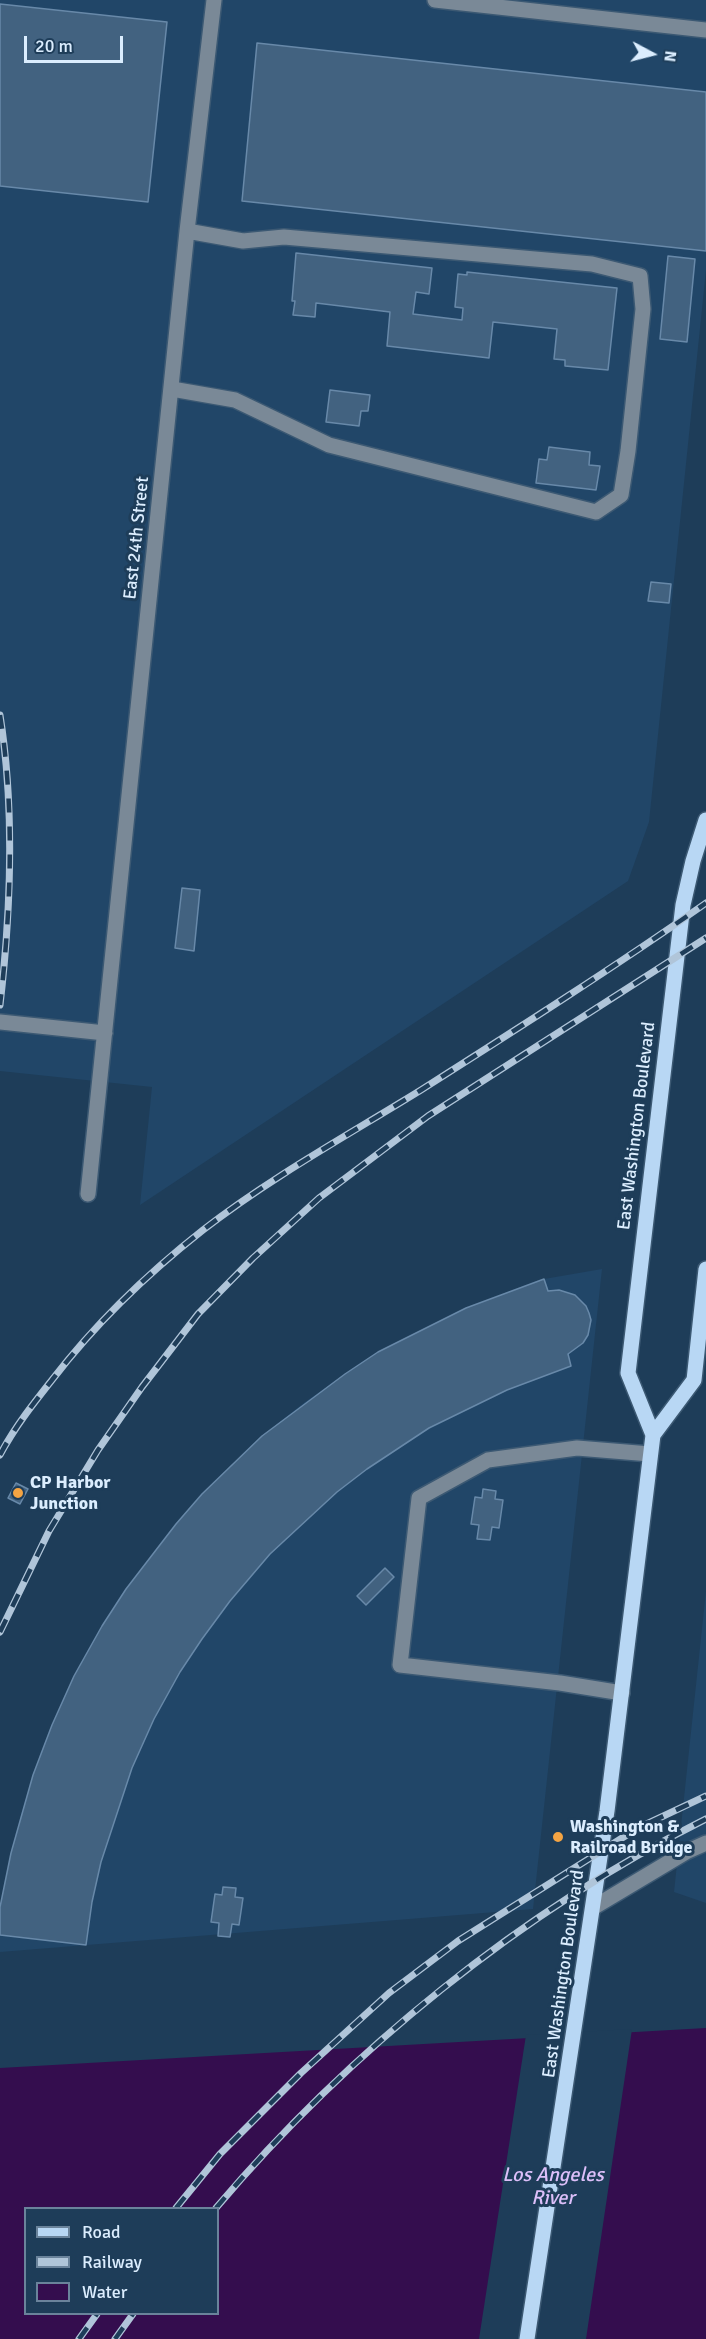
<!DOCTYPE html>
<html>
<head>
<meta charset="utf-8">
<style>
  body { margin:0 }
  #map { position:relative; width:706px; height:2339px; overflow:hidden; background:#1e3d59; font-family:Signika,sans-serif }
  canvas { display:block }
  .legend { position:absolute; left:24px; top:2207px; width:195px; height:108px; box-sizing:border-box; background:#1e3d59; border:2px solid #6a839b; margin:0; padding:8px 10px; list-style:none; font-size:18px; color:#dbedfe }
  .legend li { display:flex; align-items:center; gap:12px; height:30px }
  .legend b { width:30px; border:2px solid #6a839b }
  .north { position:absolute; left:622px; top:24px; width:60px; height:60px; -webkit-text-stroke:4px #1e3d59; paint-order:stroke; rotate:97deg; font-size:16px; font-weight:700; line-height:24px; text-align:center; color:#dbedfe }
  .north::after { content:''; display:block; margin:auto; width:21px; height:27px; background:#dbedfe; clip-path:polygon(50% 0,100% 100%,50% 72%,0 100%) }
  .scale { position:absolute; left:24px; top:36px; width:99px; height:27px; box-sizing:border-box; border:3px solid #dbedfe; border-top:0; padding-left:8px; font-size:18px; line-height:21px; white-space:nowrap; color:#dbedfe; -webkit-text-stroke:4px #1e3d59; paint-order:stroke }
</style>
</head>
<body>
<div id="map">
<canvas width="706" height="2339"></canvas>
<ul class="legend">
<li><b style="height:8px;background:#b8d7f4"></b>Road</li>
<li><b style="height:8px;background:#b0c5d9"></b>Railway</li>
<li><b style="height:16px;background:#340d4e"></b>Water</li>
</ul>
<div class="north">N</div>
<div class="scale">20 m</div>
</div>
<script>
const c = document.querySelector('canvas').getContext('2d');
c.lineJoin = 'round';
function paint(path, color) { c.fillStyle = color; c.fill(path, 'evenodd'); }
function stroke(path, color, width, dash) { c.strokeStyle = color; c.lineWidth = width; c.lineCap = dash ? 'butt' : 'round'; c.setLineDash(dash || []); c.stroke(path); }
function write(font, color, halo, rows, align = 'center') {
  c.font = font + ' Signika,sans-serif'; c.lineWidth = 6; c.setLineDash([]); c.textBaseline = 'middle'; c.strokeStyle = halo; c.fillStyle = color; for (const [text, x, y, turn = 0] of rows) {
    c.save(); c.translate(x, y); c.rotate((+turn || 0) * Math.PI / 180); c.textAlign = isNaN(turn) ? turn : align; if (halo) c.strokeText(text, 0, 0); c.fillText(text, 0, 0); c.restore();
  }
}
paint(new Path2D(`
  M 0,0 L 706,0 L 706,270 L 649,822 L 628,881 L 140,1205 L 152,1087 L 0,1071 Z
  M 602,1269 L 533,1909 L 0,1952 L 0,1907 L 3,1890 L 21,1815 L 33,1775 L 126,1589 L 176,1524 L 202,1494 L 262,1436 L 305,1402 L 378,1352 L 466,1308 L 500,1295 L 544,1279 Z
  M 706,1591 L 706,1903 L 674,1892 Z`), '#214668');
paint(new Path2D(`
  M 706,2028 L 706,2339 L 0,2339 L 0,2068 ZM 26,2208 L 218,2208 L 218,2314 L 26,2314 Z`), '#340d4e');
paint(new Path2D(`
  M 632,2029 L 586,2339 L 479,2339 L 526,2035 Z`), '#1e3d59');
const building = new Path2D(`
  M 0,4 L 167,22 L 148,202 L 0,186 Z
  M 257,43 L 706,92 L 706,251 L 242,201 Z
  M 296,253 L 432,268 L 429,294 L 416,292 L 413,314 L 462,320 L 463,308 L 455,307 L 458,274 L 467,275 L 467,272 L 617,288 L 608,370 L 565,366 L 565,360 L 554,359 L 557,329 L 493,322 L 489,358 L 387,346 L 390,312 L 316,303 L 315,317 L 293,315 L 295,301 L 292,301 Z
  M 668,256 L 695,259 L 687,342 L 660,339 Z
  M 330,390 L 370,395 L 368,411 L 361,411 L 359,426 L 326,422 Z
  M 549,447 L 590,452 L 589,465 L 600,466 L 596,490 L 536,483 L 539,459 L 547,460 Z
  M 651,582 L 671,584 L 669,603 L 648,601 Z
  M 182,888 L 200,890 L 194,951 L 175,948 Z
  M 544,1279 L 548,1291 L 559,1290 L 575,1295 L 586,1306 L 589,1313 L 591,1320 L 588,1335 L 583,1343 L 568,1354 L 571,1366 L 507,1390 L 429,1428 L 367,1469 L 337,1492 L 270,1554 L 230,1601 L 202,1639 L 180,1672 L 154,1719 L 132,1768 L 101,1862 L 92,1902 L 86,1945 L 0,1935 L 0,1907 L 11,1853 L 33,1775 L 52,1725 L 74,1676 L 102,1626 L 126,1589 L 176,1524 L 202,1494 L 262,1436 L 345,1374 L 378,1352 L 466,1308 Z
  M 16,1483 L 28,1489 L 20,1504 L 8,1498 Z
  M 483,1489 L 496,1491 L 495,1499 L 503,1500 L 499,1528 L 492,1527 L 490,1540 L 477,1539 L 479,1525 L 471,1524 L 475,1497 L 482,1498 Z
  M 385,1568 L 394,1577 L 366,1605 L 357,1596 Z
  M 223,1887 L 236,1888 L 235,1897 L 243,1898 L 239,1925 L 232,1924 L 230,1937 L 218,1936 L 219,1923 L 211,1922 L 215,1894 L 222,1895 Z`);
paint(building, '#426280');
stroke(building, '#6889a9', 1.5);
const minor = new Path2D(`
  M 435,0 L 706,30
  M 172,389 L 235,400 L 329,445 L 596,512 L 621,495 L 628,451 L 643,309 L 640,276 L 592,264 L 284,237 L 243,241 L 187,231
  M 0,1022 L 105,1033
  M 88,1194 L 187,231 L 214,0
  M 622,1693 L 560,1683 L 400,1665 L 419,1498 L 488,1460 L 577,1448 L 650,1454
  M 594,1907 L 686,1852 L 706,1843`);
const major = new Path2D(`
  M 653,1435 L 694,1380 L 706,1269
  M 527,2339 L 607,1811 L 653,1435 L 628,1373 L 683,905 L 693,861 L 706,820`);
stroke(minor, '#3c5973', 18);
stroke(major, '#3c5973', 18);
stroke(minor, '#7a8997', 15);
stroke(major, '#b8d7f4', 15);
const rail = new Path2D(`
  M 0,715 C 15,810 11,910 0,1005
  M 0,1455 C 14,1428 33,1404 52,1380 C 95,1324 147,1274 203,1230 C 270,1178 348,1135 421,1090 C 517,1029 613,968 706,903
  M 0,1632 L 49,1531 L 98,1450 L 142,1387 L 198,1314 L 253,1258 L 319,1198 L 428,1116 L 706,938
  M 176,2208 L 220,2154 L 301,2073 L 389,1993 L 458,1941 L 638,1828 L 706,1796
  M 216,2208 C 348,2052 523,1910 706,1819
  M 79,2339 L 97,2314
  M 115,2339 L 133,2314`);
stroke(rail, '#b0c5d9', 7);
stroke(rail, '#1e3d59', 4.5, [14]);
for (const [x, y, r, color] of [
  [18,1493,6,"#f4a443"],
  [558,1837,6,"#f4a443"]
]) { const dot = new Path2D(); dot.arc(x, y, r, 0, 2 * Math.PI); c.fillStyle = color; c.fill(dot); stroke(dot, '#1e3d59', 2); }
write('18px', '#dbedfe', '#1e3d59', [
  ["East 24th Street",137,538,-84],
  ["East Washington Boulevard",637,1126,-83],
  ["East Washington Boulevard",564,1974,-82]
]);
write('bold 18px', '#dbedfe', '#1e3d59', [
  ["CP Harbor",30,1483],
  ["Junction",30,1504],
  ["Washington &",570,1827],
  ["Railroad Bridge",570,1848]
], 'left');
write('italic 20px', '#dcbff9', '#1e3d59', [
  ["Los Angeles",553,2176],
  ["River",553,2199]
]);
</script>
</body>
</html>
